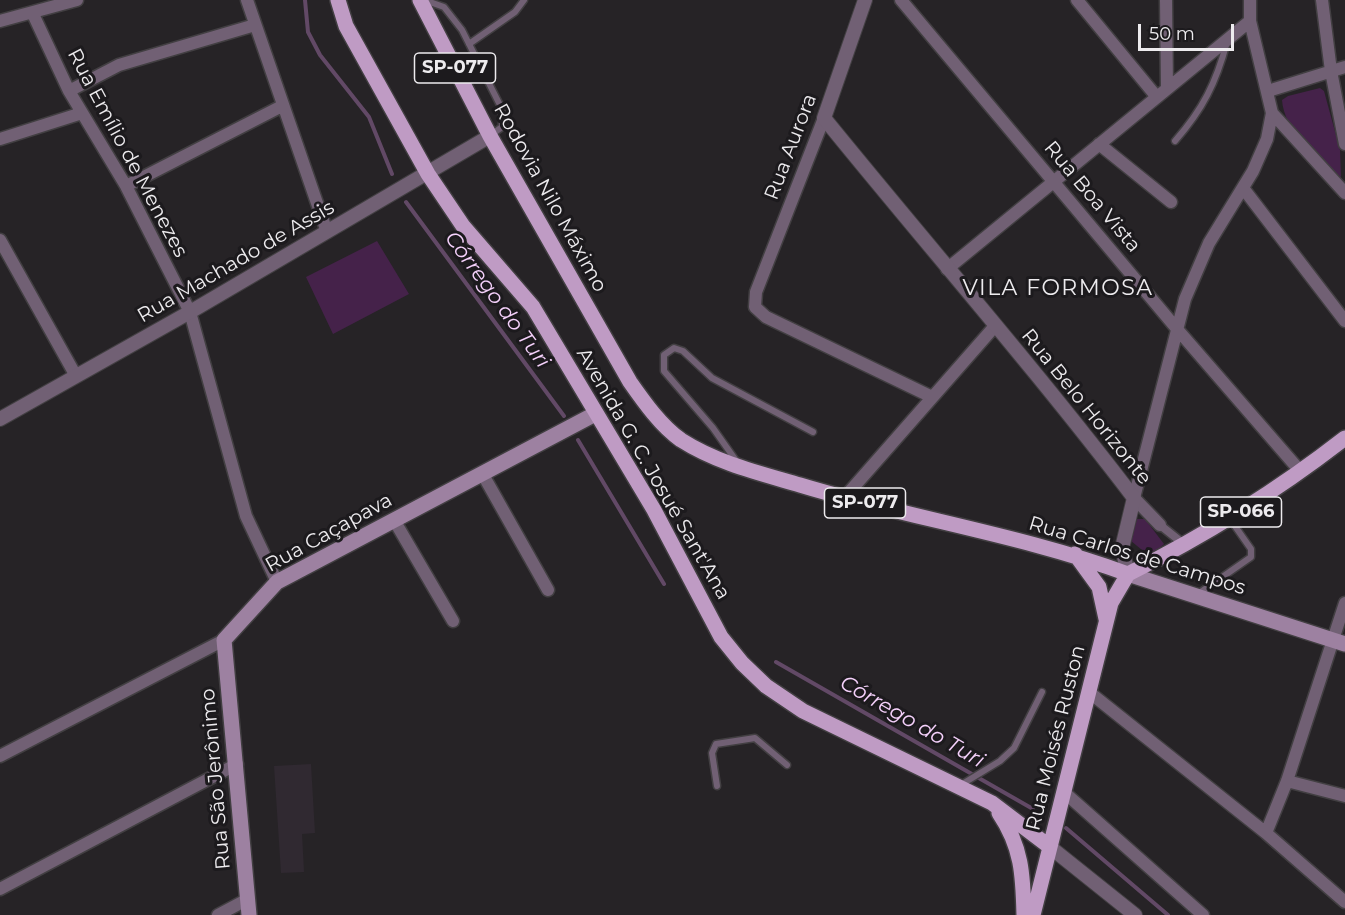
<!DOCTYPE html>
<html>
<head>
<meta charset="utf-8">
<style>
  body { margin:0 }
  #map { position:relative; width:1345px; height:915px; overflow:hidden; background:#262326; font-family:Montserrat,sans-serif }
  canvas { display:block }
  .scale { position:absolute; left:1138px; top:24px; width:96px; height:27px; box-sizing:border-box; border:3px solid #edebee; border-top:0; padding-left:8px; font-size:18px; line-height:21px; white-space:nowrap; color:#edebee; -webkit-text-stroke:4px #1c1a1d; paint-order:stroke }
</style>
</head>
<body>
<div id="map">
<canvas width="1345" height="915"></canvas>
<div class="scale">50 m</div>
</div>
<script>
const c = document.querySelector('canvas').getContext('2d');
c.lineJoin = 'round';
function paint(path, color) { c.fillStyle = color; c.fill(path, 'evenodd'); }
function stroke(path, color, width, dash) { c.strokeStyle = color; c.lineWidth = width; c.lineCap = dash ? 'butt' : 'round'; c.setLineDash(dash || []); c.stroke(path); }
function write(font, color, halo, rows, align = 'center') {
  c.font = font + ' Montserrat,sans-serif'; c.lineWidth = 6; c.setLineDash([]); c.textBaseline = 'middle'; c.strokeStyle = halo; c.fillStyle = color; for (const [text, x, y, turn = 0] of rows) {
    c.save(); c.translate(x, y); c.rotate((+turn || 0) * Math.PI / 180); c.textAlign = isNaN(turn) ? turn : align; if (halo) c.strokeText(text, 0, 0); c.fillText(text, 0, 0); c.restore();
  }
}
paint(new Path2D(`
  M 311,764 L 315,833 L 302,834 L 304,872 L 281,873 L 274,766 Z`), '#302931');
paint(new Path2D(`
  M 1320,88 L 1324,91 L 1340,150 L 1341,177 C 1317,161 1284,130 1282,100 L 1288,96 Z
  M 377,241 L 409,294 L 333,334 L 306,277 Z
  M 1137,519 L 1145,519 L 1164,544 L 1156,552 L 1147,554 L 1131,541 Z`), '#45224a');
stroke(new Path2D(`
  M 305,0 L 308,32 L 320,55 L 369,117 L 392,174
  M 406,202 L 564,416
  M 578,440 L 664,584
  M 776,662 L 1033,809
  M 1066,828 L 1168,915`), '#624966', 4);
const service = new Path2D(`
  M 424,0 L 444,7 L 462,30 L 502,109 L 502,127 L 491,135
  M 469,44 L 515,12 L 524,0
  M 1175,141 C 1203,109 1216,83 1227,42
  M 737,462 L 713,428 L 664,371 L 664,355 L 674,348 L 683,351 L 712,378 L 813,432
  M 1198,594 L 1251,557 L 1251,549 L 1230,519
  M 717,786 L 712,753 L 716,744 L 755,738 L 787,765
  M 959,786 L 1000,761 L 1014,748 L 1042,692`);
const pedestrian = new Path2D(`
  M 1160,525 L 1185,545`);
const minor = new Path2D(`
  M 247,0 L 327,232
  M 901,0 L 1177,329 L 1301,472
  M 1077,0 L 1156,96
  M 1166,0 L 1167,87
  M 1322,0 L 1331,71 L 1345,144
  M 33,14 L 69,91 L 126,186 L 190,312 L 246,516 L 277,582
  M 0,21 L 77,0
  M 69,91 L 119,65 L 255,25
  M 1268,91 L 1345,67
  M 1272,113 L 1345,193
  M 824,118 L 756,292 L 755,307 L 766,317 L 932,397
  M 0,139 L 82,113
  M 1099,144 L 1171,202
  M 126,186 L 282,106
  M 1243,188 L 1345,321
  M 0,240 L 76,376
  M 947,269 L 1250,21
  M 482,473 L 548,590
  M 844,498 L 995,326
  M 394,520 L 453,621
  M 1160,525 L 1134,498 L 1185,299 L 1209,243 L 1253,171 L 1267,139 L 1272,113 L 1250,21 L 1250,0
  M 1089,692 L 1266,833 L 1345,902
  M 0,756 L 224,640
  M 1287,781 L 1345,796
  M 1065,793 L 1203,915
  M 1266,833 L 1287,781 L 1345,603
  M 0,889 L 237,764
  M 218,915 L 248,899`);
const tertiary = new Path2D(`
  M 865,0 L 824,118 C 927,245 1035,368 1134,498 L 1122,548 L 1128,574
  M 0,419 L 190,312 L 490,136
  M 1050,847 L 1135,915`);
const secondary = new Path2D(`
  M 1128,574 L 1345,644
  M 249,915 L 224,640 L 277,582 L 595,414`);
const primary = new Path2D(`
  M 338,0 L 346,26 L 428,174 L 463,226 L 533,307 L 654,510 L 721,637 L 742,663 L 766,686 L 803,711 L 992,803 L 1050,847
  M 420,0 L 490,136 L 630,382 C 644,402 661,426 681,440 C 717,463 759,473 800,485 C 908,518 1022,535 1128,574
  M 1075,554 L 1099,587 L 1106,619
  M 1128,574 C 1206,535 1277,491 1345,438
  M 999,813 C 1022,847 1023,875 1024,915
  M 1033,915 L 1111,603 L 1128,574`);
stroke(service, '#423f42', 9);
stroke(pedestrian, '#423f42', 11);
stroke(minor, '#423f42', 15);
stroke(tertiary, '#423f42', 16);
stroke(secondary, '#423f42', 18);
stroke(primary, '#423f42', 18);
stroke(service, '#716074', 6);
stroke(pedestrian, '#716074', 8);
stroke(minor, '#716074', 12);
stroke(tertiary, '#716074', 14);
stroke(secondary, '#9d81a1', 15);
stroke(primary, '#bf9bc4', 15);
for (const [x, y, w] of [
  [455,68,81],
  [865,503,81],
  [1241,512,81]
]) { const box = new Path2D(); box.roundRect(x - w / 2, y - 15, w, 30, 4.5); c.fillStyle = '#1c1a1d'; c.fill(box); stroke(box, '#edebee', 1.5); }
write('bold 18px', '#edebee', null, [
  ["SP-077",455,68],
  ["SP-077",865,503],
  ["SP-066",1241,512]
]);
write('20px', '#edebee', '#1c1a1d', [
  ["Rua Aurora",791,147,-69],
  ["Rua Emílio de Menezes",127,153,62],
  ["Rua Boa Vista",1092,197,50],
  ["Rodovia Nilo Máximo",550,198,61],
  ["Rua Machado de Assis",236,262,-30],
  ["Rua Belo Horizonte",1086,407,51],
  ["Avenida G. C. Josué Sant'Ana",653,474,60],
  ["Rua Caçapava",329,533,-29],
  ["Rua Carlos de Campos",1137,556,17],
  ["Rua Moisés Ruston",1056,738,-76],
  ["Rua São Jerônimo",216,779,-95]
]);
write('italic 21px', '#f5d1fb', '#1c1a1d', [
  ["Córrego do Turi",497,300,54],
  ["Córrego do Turi",912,722,30]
]);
c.letterSpacing = '1.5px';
write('22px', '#edebee', '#1c1a1d', [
  ["VILA FORMOSA",1058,289]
]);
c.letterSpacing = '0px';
</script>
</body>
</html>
